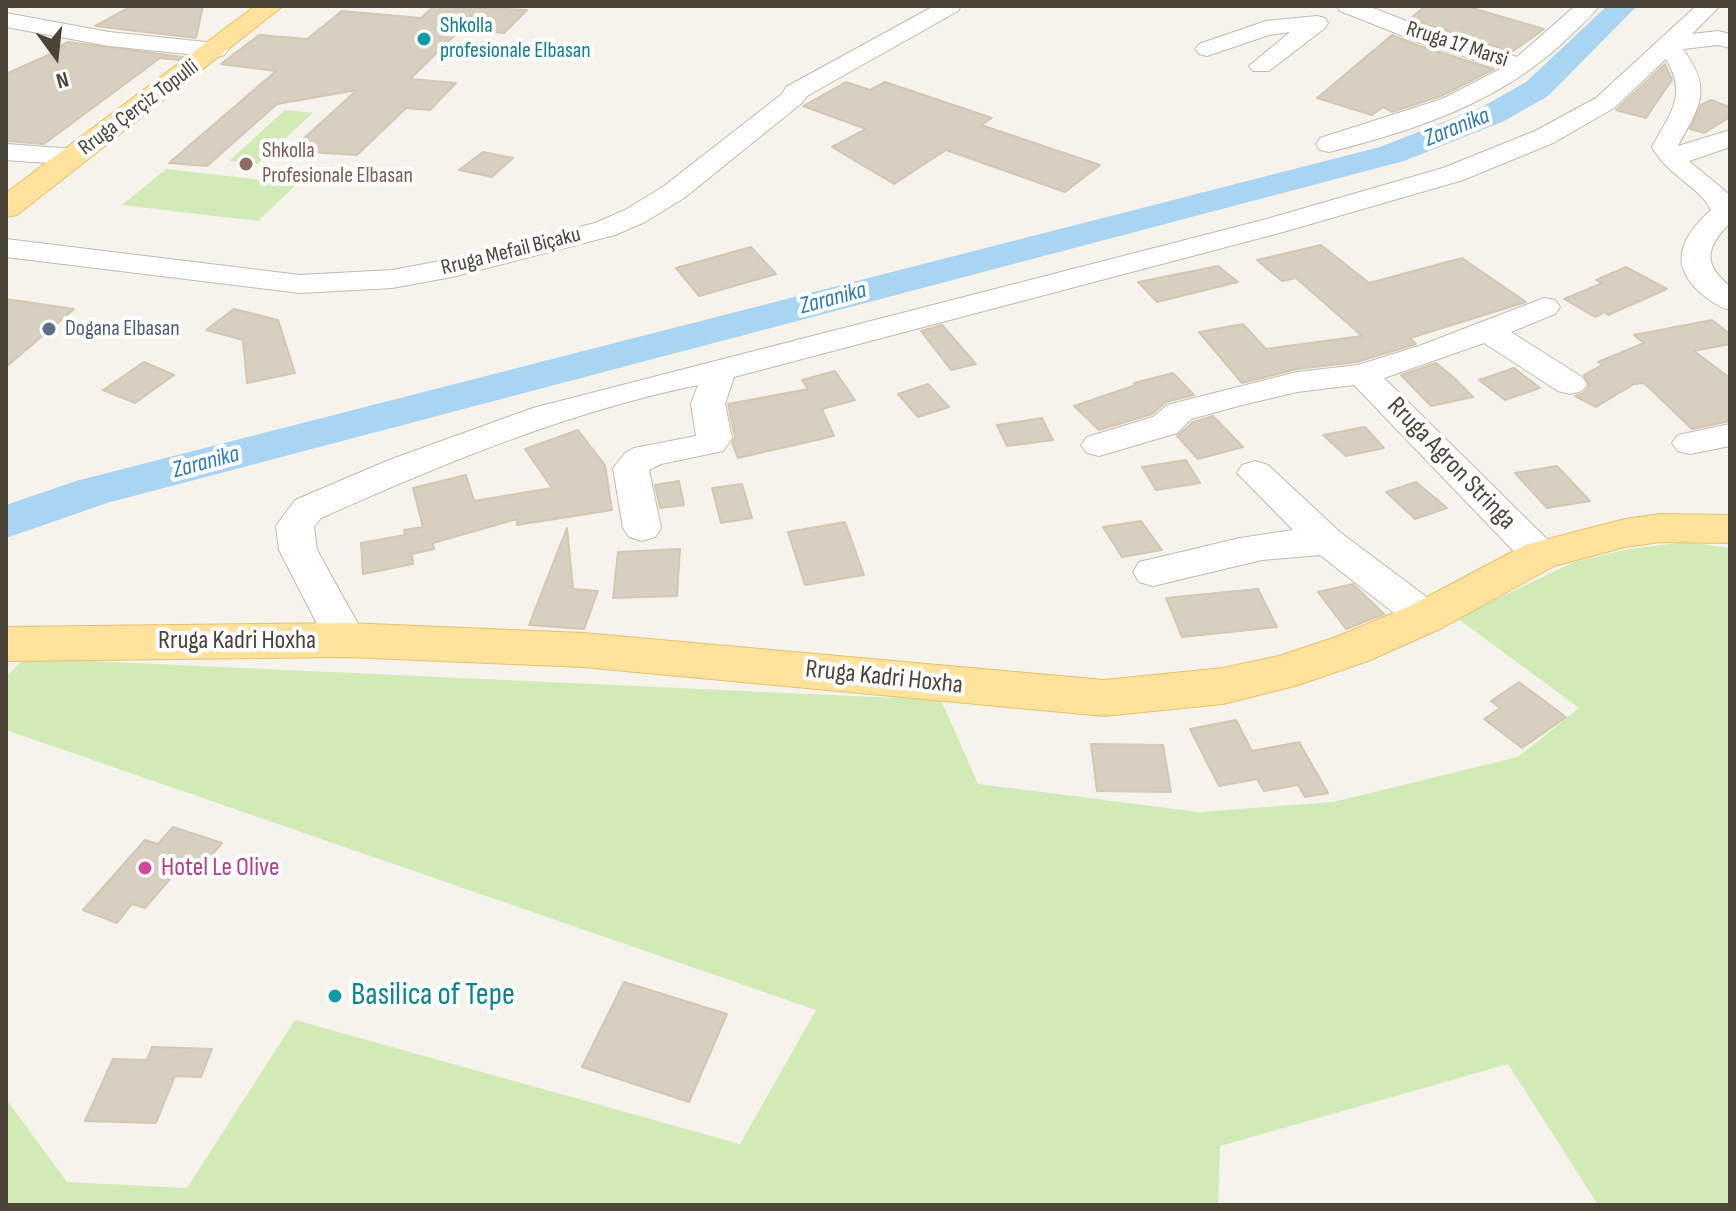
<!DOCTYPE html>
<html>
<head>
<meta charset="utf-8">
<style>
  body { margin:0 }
  #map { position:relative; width:1736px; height:1211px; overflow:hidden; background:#f6f3ec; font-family:"Sofia Sans Condensed",sans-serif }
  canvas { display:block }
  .frame { position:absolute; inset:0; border:8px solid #4b4439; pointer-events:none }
  .north { position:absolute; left:16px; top:16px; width:80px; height:80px; -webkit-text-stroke:6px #fff; paint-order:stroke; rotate:165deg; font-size:22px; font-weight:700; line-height:32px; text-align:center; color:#4b4439 }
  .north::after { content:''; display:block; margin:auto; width:28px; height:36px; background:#4b4439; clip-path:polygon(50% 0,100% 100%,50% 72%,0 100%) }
</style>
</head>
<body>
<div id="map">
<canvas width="1736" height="1211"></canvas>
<div class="frame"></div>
<div class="north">N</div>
</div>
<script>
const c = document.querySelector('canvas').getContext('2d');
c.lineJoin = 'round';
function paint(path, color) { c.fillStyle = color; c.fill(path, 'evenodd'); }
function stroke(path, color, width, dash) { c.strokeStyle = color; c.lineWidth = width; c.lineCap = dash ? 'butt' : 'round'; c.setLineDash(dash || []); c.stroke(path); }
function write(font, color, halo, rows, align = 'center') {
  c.font = font + ' "Sofia Sans Condensed",sans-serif'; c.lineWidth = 8; c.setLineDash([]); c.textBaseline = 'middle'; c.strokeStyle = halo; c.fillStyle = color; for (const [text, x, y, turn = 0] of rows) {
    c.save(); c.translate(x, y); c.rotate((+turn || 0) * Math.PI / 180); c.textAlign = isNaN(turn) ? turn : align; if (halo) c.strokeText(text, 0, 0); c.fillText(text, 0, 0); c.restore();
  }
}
paint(new Path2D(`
  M 285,110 L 313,113 L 257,164 L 229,161 Z
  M 166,169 L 297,184 L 258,221 L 122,205 Z
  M 1686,542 L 1730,548 L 1730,1205 L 1598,1205 L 1508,1064 L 1220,1146 L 1218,1205 L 6,1205 L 6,1099 L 67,1182 L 187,1188 L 295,1020 L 740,1144 L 816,1010 L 6,730 L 6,677 L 25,658 L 941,700 L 978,784 L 1199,812 L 1333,802 L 1518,757 L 1579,708 L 1457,618 L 1574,562 L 1629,549 Z`), '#d2eab5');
paint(new Path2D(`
  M 1607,6 L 1637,6 L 1548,96 L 1504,121 L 1404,161 L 107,503 L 6,538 L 6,505 L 76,481 L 1380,147 L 1482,107 L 1526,82 Z`), '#a9d4f2');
const building = new Path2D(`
  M 132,6 L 203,6 L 196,38 L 95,26 Z
  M 434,6 L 527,10 L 504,33 L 461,29 L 410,79 L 456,83 L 430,110 L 406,108 L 357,155 L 290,151 L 357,90 L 277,104 L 207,166 L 169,163 L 276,71 L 221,64 L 259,35 L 307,39 L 342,11 L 421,18 Z
  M 1425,6 L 1465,6 L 1544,29 L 1512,52 L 1410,19 Z
  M 1392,35 L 1420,46 L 1494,69 L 1441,96 L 1392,112 L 1383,107 L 1372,115 L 1317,98 Z
  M 68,42 L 183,57 L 179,60 L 160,58 L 44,144 L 6,141 L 6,74 L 66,47 L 58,47 Z
  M 1665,64 L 1672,80 L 1646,118 L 1616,110 Z
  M 846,82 L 870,90 L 885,82 L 992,118 L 981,125 L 1100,165 L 1065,192 L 946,150 L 894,184 L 832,147 L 866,129 L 803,106 Z
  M 1711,100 L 1730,107 L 1730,117 L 1704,133 L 1690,129 L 1701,105 Z
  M 483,152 L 513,158 L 492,177 L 459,170 Z
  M 1321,245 L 1369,283 L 1462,258 L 1526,302 L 1410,338 L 1416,344 L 1357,362 L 1297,369 L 1242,383 L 1199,332 L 1243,324 L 1266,349 L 1362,336 L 1296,278 L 1282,281 L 1257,260 Z
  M 751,247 L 776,274 L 699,296 L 676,268 Z
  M 1218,266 L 1238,282 L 1157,302 L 1138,282 Z
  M 1626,267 L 1667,289 L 1608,315 L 1605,312 L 1595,317 L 1564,299 L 1602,283 L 1596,280 Z
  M 6,299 L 74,309 L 6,367 Z
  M 234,309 L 278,320 L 295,373 L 247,383 L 243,340 L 206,330 Z
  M 1712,320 L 1730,334 L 1730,344 L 1694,351 L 1730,378 L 1730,421 L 1692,429 L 1644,383 L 1634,384 L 1596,407 L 1575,396 L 1584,393 L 1589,386 L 1584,375 L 1602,365 L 1598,362 L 1644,343 L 1634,335 Z
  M 942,325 L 976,364 L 951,370 L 921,331 Z
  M 144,362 L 174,375 L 135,403 L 103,390 Z
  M 1436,363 L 1452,376 L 1473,397 L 1431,406 L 1401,375 Z
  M 1514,368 L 1540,388 L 1505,400 L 1479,380 Z
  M 835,371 L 855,400 L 822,409 L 834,436 L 738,458 L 732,443 L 735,437 L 728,404 L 808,389 L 802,380 Z
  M 1173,373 L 1194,395 L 1166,402 L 1152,414 L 1099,430 L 1074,406 L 1136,385 L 1134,383 Z
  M 928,384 L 949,407 L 918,417 L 898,394 Z
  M 1213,416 L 1243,447 L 1198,459 L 1177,436 L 1193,422 Z
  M 1042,418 L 1053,440 L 1007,446 L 997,425 Z
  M 1365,427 L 1384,448 L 1346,456 L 1323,435 Z
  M 578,430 L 605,465 L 612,510 L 517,525 L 517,519 L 433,543 L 434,549 L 412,554 L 413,564 L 363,574 L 361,543 L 405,535 L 404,530 L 423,527 L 413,488 L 466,475 L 474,501 L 552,488 L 525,449 Z
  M 1186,460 L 1200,483 L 1156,490 L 1142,467 Z
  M 1557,466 L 1590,501 L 1547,508 L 1515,473 Z
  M 679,481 L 684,505 L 660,508 L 655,485 Z
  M 1416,482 L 1447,508 L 1415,519 L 1386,492 Z
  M 742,484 L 752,518 L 721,523 L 712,488 Z
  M 1141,521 L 1162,550 L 1122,557 L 1103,527 Z
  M 845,522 L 864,575 L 805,585 L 788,532 Z
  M 567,528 L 573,589 L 598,591 L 584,629 L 529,625 Z
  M 680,549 L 677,596 L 613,598 L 618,552 Z
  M 1353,584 L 1384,614 L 1346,629 L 1318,592 Z
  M 1258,589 L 1277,627 L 1182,637 L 1166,598 Z
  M 1519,682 L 1566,717 L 1522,748 L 1484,719 L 1500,708 L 1491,701 Z
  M 1236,720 L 1252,751 L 1299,742 L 1328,793 L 1305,797 L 1298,785 L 1264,791 L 1257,779 L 1219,786 L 1190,729 Z
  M 1091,744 L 1163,745 L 1171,792 L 1097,791 Z
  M 173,827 L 222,843 L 193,877 L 176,872 L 145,908 L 132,904 L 117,923 L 83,910 L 145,840 L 158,844 Z
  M 624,982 L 727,1014 L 689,1102 L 582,1067 Z
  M 152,1047 L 212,1049 L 201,1077 L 175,1076 L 156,1123 L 85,1121 L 113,1059 L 147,1060 Z`);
paint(building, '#d8cfc1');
stroke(building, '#d3c7b4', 2);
const minor = new Path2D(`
  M 934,6 L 961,6 L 958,11 L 807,96 L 803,102 L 684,198 L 645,222 L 615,235 L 452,277 L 392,288 L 300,293 L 6,257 L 6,239 L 300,275 L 392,270 L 451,259 L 595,223 L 625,210 L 664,186 L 782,94 L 786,87 Z
  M 1337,6 L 1368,6 L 1437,33 L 1517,57 L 1575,6 L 1599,6 C 1591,17 1579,27 1569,37 C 1503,101 1417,130 1329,152 L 1320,150 L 1316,144 L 1320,138 L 1442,99 L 1502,68 L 1421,43 L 1340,11 Z
  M 1696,6 L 1720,6 L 1692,34 L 1718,31 L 1730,34 L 1730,48 L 1718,45 L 1683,49 C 1713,91 1700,105 1678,146 L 1730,130 L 1730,147 L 1689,161 L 1730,195 L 1730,223 C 1706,247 1702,264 1730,286 L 1730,310 C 1719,307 1712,302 1703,295 C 1667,265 1681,237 1711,210 C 1699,186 1668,176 1652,147 C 1670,113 1688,96 1666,59 L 1614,108 L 1553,143 L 1463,180 L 1283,232 L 734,377 L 725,404 L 732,438 L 723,451 L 661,464 L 649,470 L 661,528 L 655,537 L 642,541 L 629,537 L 623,528 L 613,468 L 625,453 L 634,448 L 696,436 L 691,404 L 698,385 C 567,412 442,464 321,518 L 314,527 L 317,550 L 367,640 L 361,651 L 346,655 L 331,651 L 279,550 L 276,526 L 295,500 L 389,460 L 533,408 L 1263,220 L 1443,168 L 1535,131 L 1596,98 Z
  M 6,13 L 109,32 L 216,43 L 224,45 L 228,50 L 224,55 L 216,57 L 109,46 L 6,27 Z
  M 1317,16 L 1325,18 L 1328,23 L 1325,28 L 1269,71 L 1253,71 L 1249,66 L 1290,32 L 1269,35 L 1207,56 L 1199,54 L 1195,49 L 1199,44 L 1266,21 Z
  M 6,144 L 74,149 L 83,151 L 87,157 L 83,163 L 74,165 L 6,160 Z
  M 1544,298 L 1555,300 L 1560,307 L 1555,314 L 1511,332 L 1582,377 L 1587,384 L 1582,391 L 1570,394 L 1558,391 L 1484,343 L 1384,378 L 1554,546 L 1559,555 L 1554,564 L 1540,568 L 1526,564 L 1354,385 L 1297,392 L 1242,405 L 1191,419 L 1177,433 L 1099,456 L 1087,453 L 1081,445 L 1087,437 L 1153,417 L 1167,405 L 1297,372 L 1358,365 L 1419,346 Z
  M 1730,424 L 1730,446 L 1690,454 L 1678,451 L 1672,443 L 1678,435 Z
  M 1255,461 L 1268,465 L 1341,533 L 1440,607 L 1446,617 L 1440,627 L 1426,632 L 1412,627 L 1320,555 L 1262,560 L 1153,586 L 1139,582 L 1133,572 L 1139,562 L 1240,538 L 1293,530 L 1237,473 L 1242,465 Z`);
const major = new Path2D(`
  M 255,6 L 283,6 L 17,215 L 6,217 L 6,193 Z
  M 1660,514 L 1730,515 L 1730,543 L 1660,542 L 1625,547 L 1554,566 L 1442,628 L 1368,661 L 1298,685 L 1223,704 L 1104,716 L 583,667 L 346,657 L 6,661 L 6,627 L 346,623 L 583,633 L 1104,680 L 1223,668 L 1279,656 L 1336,637 L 1410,606 L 1525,545 L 1625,519 Z`);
stroke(minor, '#c2bbae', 2);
stroke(major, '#e6c16a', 2);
paint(minor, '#fff');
paint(major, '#ffe39c');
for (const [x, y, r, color] of [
  [424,39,8,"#0f9aa8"],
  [246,164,8,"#8d6e63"],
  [49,329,8,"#5c6f8a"],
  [145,868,8,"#d1479c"],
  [335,996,8,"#0f9aa8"]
]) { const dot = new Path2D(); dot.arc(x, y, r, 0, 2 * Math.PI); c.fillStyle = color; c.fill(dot); stroke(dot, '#fff', 3); }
write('22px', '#0d838f', '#fff', [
  ["Shkolla",440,26],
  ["profesionale Elbasan",440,51]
], 'left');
write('22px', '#4b4439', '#fff', [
  ["Rruga 17 Marsi",1457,45,18],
  ["Rruga Çerçiz Topulli",139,108,-37],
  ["Rruga Mefail Biçaku",511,252,-14]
]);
write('22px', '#785e54', '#fff', [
  ["Shkolla",262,151],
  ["Profesionale Elbasan",262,176]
], 'left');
write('22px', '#4e5e75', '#fff', [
  ["Dogana Elbasan",65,329]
], 'left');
write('italic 24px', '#2e7ab2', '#fff', [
  ["Zaranika",1457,128,-22],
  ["Zaranika",833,299,-15],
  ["Zaranika",206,463,-15]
]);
write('26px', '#4b4439', '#fff', [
  ["Rruga Agron Stringa",1451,464,46],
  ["Rruga Kadri Hoxha",237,641],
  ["Rruga Kadri Hoxha",884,678,6]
]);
write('26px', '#b23c85', '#fff', [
  ["Hotel Le Olive",161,868]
], 'left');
write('32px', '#0d838f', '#fff', [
  ["Basilica of Tepe",351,996]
], 'left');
</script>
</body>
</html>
